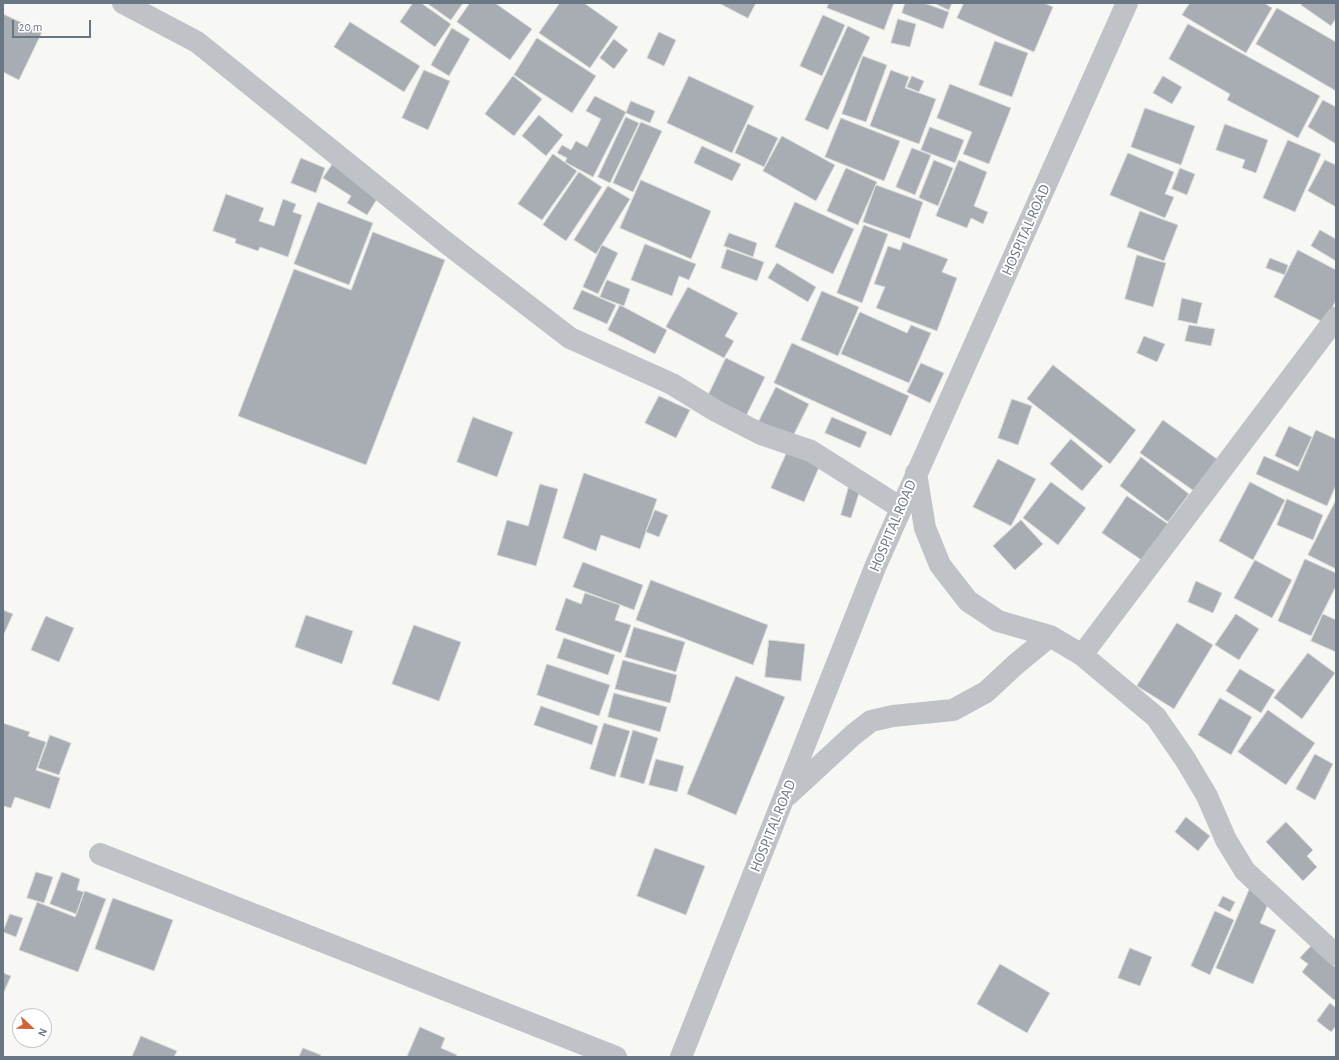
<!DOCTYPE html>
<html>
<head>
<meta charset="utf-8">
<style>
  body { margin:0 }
  #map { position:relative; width:1339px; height:1060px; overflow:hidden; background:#f7f7f4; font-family:"Alegreya Sans",sans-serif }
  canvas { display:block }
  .frame { position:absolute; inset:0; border:4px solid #697683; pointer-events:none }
  .north { position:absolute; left:12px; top:1008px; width:40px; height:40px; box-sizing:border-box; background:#fff; border:1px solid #c3c8cd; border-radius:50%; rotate:112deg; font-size:11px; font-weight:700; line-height:16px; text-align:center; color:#697683 }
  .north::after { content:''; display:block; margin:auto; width:14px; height:18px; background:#d36239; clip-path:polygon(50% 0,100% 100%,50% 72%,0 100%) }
  .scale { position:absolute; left:12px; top:20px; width:79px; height:18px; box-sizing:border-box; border:2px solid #697683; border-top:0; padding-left:5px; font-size:12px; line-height:14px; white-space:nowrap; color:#697683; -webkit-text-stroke:3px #fff; paint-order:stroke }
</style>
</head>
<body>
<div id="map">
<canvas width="1339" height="1060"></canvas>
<div class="frame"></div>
<div class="north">N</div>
<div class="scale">20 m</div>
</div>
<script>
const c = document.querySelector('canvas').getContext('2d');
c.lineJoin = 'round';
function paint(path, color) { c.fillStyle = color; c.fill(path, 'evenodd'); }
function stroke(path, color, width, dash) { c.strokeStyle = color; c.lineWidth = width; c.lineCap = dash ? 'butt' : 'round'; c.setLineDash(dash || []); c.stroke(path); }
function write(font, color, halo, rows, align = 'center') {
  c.font = font + ' "Alegreya Sans",sans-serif'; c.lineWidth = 4; c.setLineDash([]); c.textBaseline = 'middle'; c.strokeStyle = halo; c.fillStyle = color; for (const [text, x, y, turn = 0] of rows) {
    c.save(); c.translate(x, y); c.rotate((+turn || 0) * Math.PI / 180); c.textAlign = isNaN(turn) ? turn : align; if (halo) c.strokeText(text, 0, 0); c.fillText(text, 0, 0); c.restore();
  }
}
const building = new Path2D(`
  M 413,3 L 421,3 L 451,24 L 435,47 L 400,22 Z
  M 427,3 L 463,3 L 451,20 Z
  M 470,3 L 495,3 L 532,29 L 510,60 L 457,22 Z
  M 560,3 L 584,3 L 618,27 L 590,68 L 539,33 Z
  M 719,3 L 756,3 L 748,18 Z
  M 829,3 L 894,3 L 884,30 L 827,8 Z
  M 905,3 L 924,3 L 949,12 L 943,29 L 902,13 Z
  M 934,3 L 952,3 L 949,10 Z
  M 964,3 L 1044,3 L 1053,7 L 1034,52 L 957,18 Z
  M 1190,3 L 1264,3 L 1272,8 L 1246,53 L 1182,15 Z
  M 1303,3 L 1336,3 L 1336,18 L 1331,26 L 1301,5 Z
  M 1277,8 L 1336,42 L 1336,91 L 1256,44 Z
  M 3,14 L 42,32 L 19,80 L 3,72 Z
  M 823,15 L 845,25 L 822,76 L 800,66 Z
  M 898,19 L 916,24 L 910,47 L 891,43 Z
  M 350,22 L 420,66 L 404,92 L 334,47 Z
  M 1188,24 L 1320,96 L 1298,138 L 1227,100 L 1230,94 L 1169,59 Z
  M 848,26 L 870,37 L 828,130 L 805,120 Z
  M 452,28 L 470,39 L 449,76 L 431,65 Z
  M 659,32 L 676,40 L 664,66 L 647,58 Z
  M 537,38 L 596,76 L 572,113 L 514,75 Z
  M 614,39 L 628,50 L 614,69 L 600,58 Z
  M 995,41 L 1028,53 L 1012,97 L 979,85 Z
  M 863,56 L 887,65 L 866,122 L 842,114 Z
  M 424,70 L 450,81 L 428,130 L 402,118 Z
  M 891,70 L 909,77 L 905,88 L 936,99 L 919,144 L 870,126 Z
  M 513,76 L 542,99 L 514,136 L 485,114 Z
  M 689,76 L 754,106 L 732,153 L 667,123 Z
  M 912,76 L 924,81 L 919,92 L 907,87 Z
  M 1163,76 L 1182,87 L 1172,104 L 1153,93 Z
  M 950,84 L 1011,108 L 989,164 L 963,154 L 972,132 L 937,118 Z
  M 595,96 L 626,112 L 593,177 L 565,162 L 567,158 L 557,153 L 562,145 L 571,150 L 576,141 L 587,147 L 601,119 L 586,111 Z
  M 1323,100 L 1336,107 L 1336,144 L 1308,127 Z
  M 631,101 L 655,111 L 650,123 L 626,113 Z
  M 1145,108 L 1195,126 L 1181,165 L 1131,147 Z
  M 539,115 L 563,135 L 546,156 L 522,136 Z
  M 626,117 L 639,123 L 610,183 L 598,177 Z
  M 841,118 L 900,141 L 884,181 L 825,157 Z
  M 641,122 L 662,131 L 633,192 L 613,183 Z
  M 748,124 L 778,138 L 764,167 L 735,153 Z
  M 1225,124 L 1268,140 L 1256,173 L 1242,168 L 1245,160 L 1216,150 Z
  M 930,127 L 964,140 L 955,163 L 921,150 Z
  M 782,136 L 835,165 L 816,201 L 763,171 Z
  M 1288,140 L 1321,154 L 1295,212 L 1263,198 Z
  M 702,146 L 741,164 L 732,181 L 694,163 Z
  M 912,148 L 931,155 L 915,195 L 896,187 Z
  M 1128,153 L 1174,172 L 1165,194 L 1174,197 L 1165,218 L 1110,195 Z
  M 553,154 L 577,171 L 542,220 L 518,204 Z
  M 301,158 L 325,168 L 316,193 L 291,183 Z
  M 934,160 L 953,168 L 938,206 L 919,198 Z
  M 959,160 L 987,172 L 974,206 L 988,212 L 983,224 L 971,218 L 967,228 L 936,216 Z
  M 1325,160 L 1336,165 L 1336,207 L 1308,191 Z
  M 334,162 L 382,191 L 367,215 L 347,203 L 351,196 L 323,178 Z
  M 846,168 L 877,182 L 858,225 L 827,211 Z
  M 1180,168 L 1195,174 L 1187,195 L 1172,189 Z
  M 579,172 L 602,187 L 566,241 L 543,225 Z
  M 641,180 L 711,211 L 691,259 L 620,228 Z
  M 876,185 L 923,202 L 910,239 L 863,222 Z
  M 608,186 L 630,199 L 596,254 L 574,240 Z
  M 226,194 L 264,208 L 259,221 L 274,226 L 283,199 L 296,204 L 293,212 L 302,215 L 288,257 L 260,247 L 258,251 L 235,243 L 236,239 L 213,231 Z
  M 318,202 L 373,223 L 349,285 L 294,264 Z
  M 795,202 L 854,229 L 833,274 L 775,247 Z
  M 1140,211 L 1178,225 L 1164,261 L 1127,247 Z
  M 864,225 L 888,234 L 862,303 L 837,293 Z
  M 1320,230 L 1336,239 L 1336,261 L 1311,246 Z
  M 373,232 L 445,260 L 366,465 L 238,416 L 294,269 L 351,290 Z
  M 729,233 L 757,243 L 753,257 L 724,246 Z
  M 903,242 L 948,259 L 942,272 L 957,278 L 937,331 L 876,308 L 885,287 L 874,284 L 888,246 L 900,250 Z
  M 645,244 L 696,264 L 689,280 L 679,276 L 672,296 L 631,280 Z
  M 602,245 L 618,253 L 598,294 L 583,287 Z
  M 727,249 L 764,262 L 757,281 L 721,268 Z
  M 1298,250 L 1336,270 L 1336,300 L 1325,323 L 1274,297 Z
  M 1137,255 L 1166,263 L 1153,307 L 1125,299 Z
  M 1270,258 L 1288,265 L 1285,275 L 1266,268 Z
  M 777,263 L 816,287 L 808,302 L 768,278 Z
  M 607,280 L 630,289 L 624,306 L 600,297 Z
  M 688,287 L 738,313 L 725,336 L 734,341 L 724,358 L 666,327 Z
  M 582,290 L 616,305 L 607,324 L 573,309 Z
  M 822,291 L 859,307 L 838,356 L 801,340 Z
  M 1182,298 L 1202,303 L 1197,324 L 1178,320 Z
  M 620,305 L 667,330 L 655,354 L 608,330 Z
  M 860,312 L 907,333 L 911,325 L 931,333 L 909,383 L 841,354 Z
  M 1189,325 L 1215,329 L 1211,346 L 1185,341 Z
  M 1144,336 L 1165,344 L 1157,362 L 1137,353 Z
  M 792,343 L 909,396 L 891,436 L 774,383 Z
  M 726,358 L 765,377 L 746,416 L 707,398 Z
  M 921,363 L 944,373 L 930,403 L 907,392 Z
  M 1053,365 L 1136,430 L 1110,464 L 1027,399 Z
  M 776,387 L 809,404 L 791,440 L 758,423 Z
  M 659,396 L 690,410 L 676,438 L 645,423 Z
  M 1012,399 L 1032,406 L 1018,445 L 998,438 Z
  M 473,417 L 513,432 L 497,477 L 457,462 Z
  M 832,417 L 867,432 L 860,448 L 825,433 Z
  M 1163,420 L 1217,459 L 1194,491 L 1140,453 Z
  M 1289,426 L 1312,437 L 1298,467 L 1275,456 Z
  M 1316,430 L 1336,439 L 1336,485 L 1327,506 L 1256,474 L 1264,456 L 1298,471 Z
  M 1071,439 L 1103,466 L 1082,491 L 1050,464 Z
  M 788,450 L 820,465 L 804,502 L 771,488 Z
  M 1141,457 L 1189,494 L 1168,522 L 1120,486 Z
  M 998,459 L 1036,479 L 1011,526 L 973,507 Z
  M 584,473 L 657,499 L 640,549 L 601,535 L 596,551 L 563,538 Z
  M 1051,482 L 1086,508 L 1058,545 L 1023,518 Z
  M 1250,482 L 1285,500 L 1253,560 L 1219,541 Z
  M 540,484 L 558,489 L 536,566 L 497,555 L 507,520 L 528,526 Z
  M 849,486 L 860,490 L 851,518 L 841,515 Z
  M 1127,496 L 1168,524 L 1143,561 L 1102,533 Z
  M 1287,499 L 1323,515 L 1313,540 L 1277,525 Z
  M 1336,500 L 1336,569 L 1308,555 Z
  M 655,510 L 668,515 L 659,537 L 646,532 Z
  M 1021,520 L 1043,544 L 1015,570 L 993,546 Z
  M 1305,559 L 1336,573 L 1336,586 L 1311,636 L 1278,621 Z
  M 1255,560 L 1292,580 L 1272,618 L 1234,598 Z
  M 583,562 L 643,585 L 634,610 L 573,587 Z
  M 651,580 L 768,625 L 753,665 L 636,620 Z
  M 1196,581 L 1222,593 L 1213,613 L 1188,602 Z
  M 585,593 L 620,605 L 615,620 L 631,625 L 621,653 L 555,630 L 566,598 L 581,604 Z
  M 3,610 L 13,614 L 3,636 Z
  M 1236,614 L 1259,629 L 1239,660 L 1215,645 Z
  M 1323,614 L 1336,620 L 1336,652 L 1311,641 Z
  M 306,615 L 353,631 L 342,664 L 295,647 Z
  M 46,616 L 74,628 L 59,662 L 31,650 Z
  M 1177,623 L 1213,645 L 1174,709 L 1137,686 Z
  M 414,625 L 461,642 L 439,701 L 392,684 Z
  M 634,627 L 685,642 L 676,672 L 625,657 Z
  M 564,638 L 615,655 L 608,675 L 557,658 Z
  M 769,640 L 805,644 L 801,681 L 765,677 Z
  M 1308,653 L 1335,673 L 1302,719 L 1274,698 Z
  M 623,660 L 677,675 L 670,703 L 615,689 Z
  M 547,664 L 610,685 L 599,716 L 537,695 Z
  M 1240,669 L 1275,690 L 1261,713 L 1226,691 Z
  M 736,676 L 785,697 L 736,815 L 687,794 Z
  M 614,693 L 667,707 L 660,732 L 608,717 Z
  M 1220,698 L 1252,717 L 1231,755 L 1198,735 Z
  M 541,706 L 598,726 L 592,745 L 534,725 Z
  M 1268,710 L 1315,743 L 1286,785 L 1238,752 Z
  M 3,723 L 30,732 L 28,736 L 46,742 L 36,770 L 60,778 L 50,809 L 15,797 L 11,808 L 3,806 Z
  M 604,723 L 630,731 L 615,777 L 590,769 Z
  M 633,730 L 658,738 L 644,784 L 620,777 Z
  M 50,735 L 71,743 L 59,775 L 38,768 Z
  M 1315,754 L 1333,764 L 1315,800 L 1296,789 Z
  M 656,759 L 684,766 L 677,792 L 649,785 Z
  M 1186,817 L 1210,836 L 1198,851 L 1175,832 Z
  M 1286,822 L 1313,850 L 1307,856 L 1317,867 L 1303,881 L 1266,842 Z
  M 655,848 L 705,866 L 686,915 L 637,896 Z
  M 36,872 L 53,877 L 44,903 L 27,898 Z
  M 62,872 L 80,879 L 77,890 L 84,892 L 76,914 L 50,904 Z
  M 1250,888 L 1271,897 L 1260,923 L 1276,930 L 1253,984 L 1216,968 Z
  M 85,891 L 106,899 L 78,972 L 19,950 L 37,902 L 75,917 Z
  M 1223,896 L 1235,902 L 1230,912 L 1218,906 Z
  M 113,898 L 173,920 L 154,971 L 95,949 Z
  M 1215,911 L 1234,920 L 1210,975 L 1191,966 Z
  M 10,914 L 23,918 L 16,937 L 3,932 Z
  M 1311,946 L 1336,968 L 1336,998 L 1334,1000 L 1302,972 L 1308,964 L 1300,958 Z
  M 1130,948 L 1152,957 L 1140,986 L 1118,978 Z
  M 1000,964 L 1050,993 L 1027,1033 L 977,1004 Z
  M 3,973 L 11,976 L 3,994 Z
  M 1330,1003 L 1336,1008 L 1336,1026 L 1331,1032 L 1317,1021 Z
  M 420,1027 L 445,1038 L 441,1048 L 457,1055 L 456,1057 L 407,1057 Z
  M 141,1036 L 177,1051 L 174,1057 L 132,1057 Z
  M 303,1048 L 321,1055 L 320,1057 L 299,1057 Z`);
paint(building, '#a7adb3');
stroke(building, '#d9d9d7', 1);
stroke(new Path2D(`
  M 123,3 L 197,42 L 444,241 L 570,338 L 672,384 L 716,411 L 761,434 L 811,451 L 901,508
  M 916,473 L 925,528 L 940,565 L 968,601 L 998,621 L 1050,636 L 1082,655 L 1336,318
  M 1082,655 L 1156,717 L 1185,759 L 1207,796 L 1226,840 L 1245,871 L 1336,955
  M 788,795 L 853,735 L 871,721 L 893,716 L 953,710 L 986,692 L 1015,665 L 1050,636
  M 100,854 L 616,1057
  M 681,1057 L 876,565 L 1127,3`), '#bfc2c6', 22);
write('15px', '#697683', '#fff', [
  ["HOSPITAL ROAD",1026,230,-66],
  ["HOSPITAL ROAD",893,526,-67],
  ["HOSPITAL ROAD",773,826,-68]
]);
</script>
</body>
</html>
